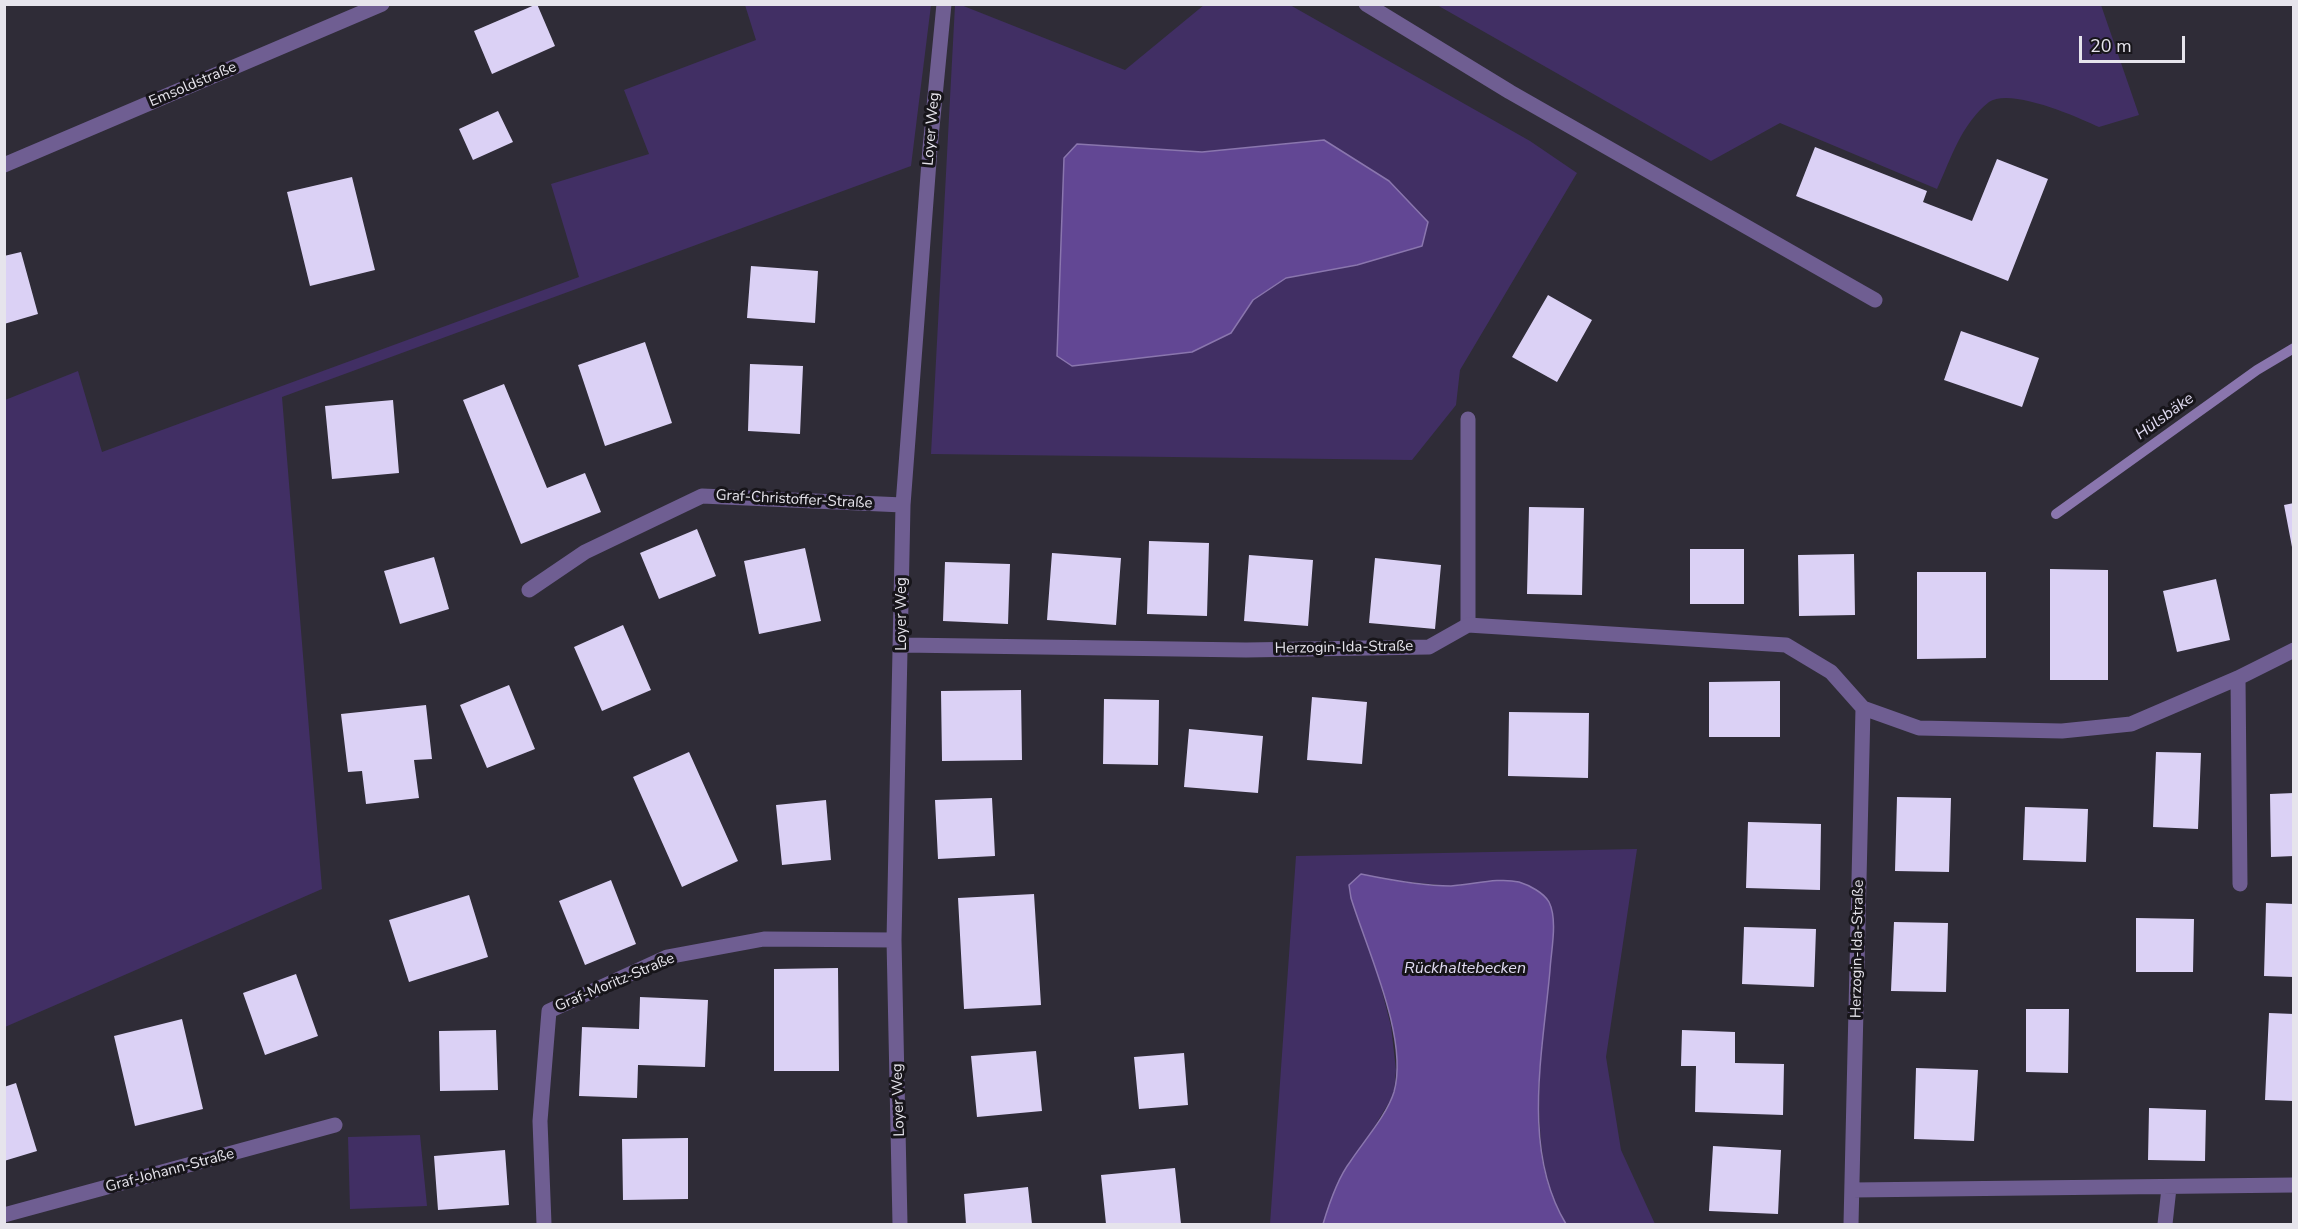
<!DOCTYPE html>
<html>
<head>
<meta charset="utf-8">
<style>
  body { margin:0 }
  #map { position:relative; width:2298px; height:1229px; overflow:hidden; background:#2f2c37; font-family:"Nunito Sans",sans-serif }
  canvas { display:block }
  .frame { position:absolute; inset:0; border:6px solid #e6e4ec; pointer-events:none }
  .scale { position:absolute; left:2079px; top:36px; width:106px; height:27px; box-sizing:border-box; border:3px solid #e6e4ec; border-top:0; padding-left:8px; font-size:18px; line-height:21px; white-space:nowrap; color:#e6e4ec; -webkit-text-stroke:4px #17151a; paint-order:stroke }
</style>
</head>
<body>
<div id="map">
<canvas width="2298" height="1229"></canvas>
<div class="frame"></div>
<div class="scale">20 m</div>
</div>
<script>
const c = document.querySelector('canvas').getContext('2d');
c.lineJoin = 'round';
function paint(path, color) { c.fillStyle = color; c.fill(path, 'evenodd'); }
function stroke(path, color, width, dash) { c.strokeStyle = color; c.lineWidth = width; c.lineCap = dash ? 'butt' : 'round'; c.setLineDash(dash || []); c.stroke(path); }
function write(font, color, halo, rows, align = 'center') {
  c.font = font + ' "Nunito Sans",sans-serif'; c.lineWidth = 6; c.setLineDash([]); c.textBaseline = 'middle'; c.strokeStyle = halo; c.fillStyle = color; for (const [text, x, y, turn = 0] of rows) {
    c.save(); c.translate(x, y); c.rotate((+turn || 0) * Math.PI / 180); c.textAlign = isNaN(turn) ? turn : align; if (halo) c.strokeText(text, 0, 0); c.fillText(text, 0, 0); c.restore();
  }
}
paint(new Path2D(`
  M 745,5 L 931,5 L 911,166 L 282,397 L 322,889 L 5,1027 L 5,400 L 78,371 L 102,452 L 579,277 L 551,184 L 649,154 L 624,90 L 756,40 Z
  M 955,5 L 961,5 L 1125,70 L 1204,5 L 1290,5 L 1530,141 L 1577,173 L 1460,370 L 1456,405 L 1412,460 L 931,454 ZM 1324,140 L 1422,246 L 1357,265 L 1286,278 L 1253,300 L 1231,333 L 1077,144 L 1202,152 Z
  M 1437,5 L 2101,5 L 2139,115 L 2099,127 C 2078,117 2010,87 1989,102 C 1961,124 1951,159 1937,189 L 1780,123 L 1711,161 Z
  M 1637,849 L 1606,1057 L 1621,1150 L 1655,1224 L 1566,1224 C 1518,1146 1549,1010 1552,921 L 1485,883 L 1450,886 L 1390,880 L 1361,874 L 1373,956 L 1391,1026 L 1396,1070 L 1394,1094 L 1367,1139 L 1348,1164 L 1323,1224 L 1270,1224 L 1296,856 Z
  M 420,1135 L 427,1206 L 350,1209 L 348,1137 Z`), '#412f64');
const water = new Path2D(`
  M 1324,140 L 1389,181 L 1428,222 L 1422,246 L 1357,265 L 1286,278 L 1253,300 L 1231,333 L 1192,352 L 1072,366 L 1057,356 L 1064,158 L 1077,144 L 1202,152 Z
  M 1361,874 C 1390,880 1421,886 1451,886 C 1472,885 1498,877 1519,882 C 1529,885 1544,893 1549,902 C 1558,920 1551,951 1550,970 C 1543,1051 1521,1150 1566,1224 L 1323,1224 C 1329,1204 1337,1179 1350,1162 C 1363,1142 1387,1115 1394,1092 C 1409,1038 1367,950 1351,898 L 1349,885 Z`);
paint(water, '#624794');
stroke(water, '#8a76ae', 1.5);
stroke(new Path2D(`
  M 2056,514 L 2257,370 L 2294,348`), '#8a76ae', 10);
paint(new Path2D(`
  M 537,4 L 555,46 L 492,74 L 474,31 Z
  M 498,111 L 513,142 L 473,160 L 459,129 Z
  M 1815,147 L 1927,191 L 1923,202 L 1972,221 L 1997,159 L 2048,179 L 2008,281 L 1796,196 Z
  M 352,177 L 375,270 L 310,286 L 287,192 Z
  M 21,252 L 38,314 L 4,324 L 4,256 Z
  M 751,266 L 818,271 L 815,323 L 747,318 Z
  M 1548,295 L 1592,320 L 1557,382 L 1512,357 Z
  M 1961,331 L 2039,358 L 2022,407 L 1944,380 Z
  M 645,342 L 672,423 L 605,446 L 578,365 Z
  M 750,364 L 803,366 L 800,434 L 748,431 Z
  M 504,384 L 547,488 L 585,473 L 601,512 L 521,544 L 463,400 Z
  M 393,400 L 399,473 L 332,479 L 325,406 Z
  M 2294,503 L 2294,547 L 2292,547 L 2284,505 Z
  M 1529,507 L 1584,508 L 1582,595 L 1527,594 Z
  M 697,529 L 716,576 L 659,599 L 640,553 Z
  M 1149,541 L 1209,543 L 1207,616 L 1147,614 Z
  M 805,548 L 821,621 L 759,634 L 744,561 Z
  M 1690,549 L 1744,549 L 1744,604 L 1690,604 Z
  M 1052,553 L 1121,558 L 1116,625 L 1047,620 Z
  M 1854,554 L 1855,615 L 1799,616 L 1798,555 Z
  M 1249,555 L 1313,560 L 1308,626 L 1244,621 Z
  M 434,557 L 449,609 L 400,624 L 384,571 Z
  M 1375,558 L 1441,565 L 1435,629 L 1369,623 Z
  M 945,562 L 1010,564 L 1008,624 L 943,621 Z
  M 2050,569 L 2108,570 L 2108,680 L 2050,680 Z
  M 1917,572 L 1986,572 L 1986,658 L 1917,659 Z
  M 2216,579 L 2230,640 L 2177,652 L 2163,591 Z
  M 623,625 L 651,690 L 602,711 L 574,647 Z
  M 1780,681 L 1780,737 L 1709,737 L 1709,682 Z
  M 509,685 L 535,749 L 487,768 L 460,705 Z
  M 1021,690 L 1022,760 L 942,761 L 941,691 Z
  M 1312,697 L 1367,702 L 1362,764 L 1307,760 Z
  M 1104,699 L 1159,700 L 1158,765 L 1103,764 Z
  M 426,705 L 432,759 L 414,760 L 419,798 L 366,804 L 362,771 L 348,772 L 341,714 Z
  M 1509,712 L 1589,713 L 1588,778 L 1508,776 Z
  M 1189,729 L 1263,736 L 1258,793 L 1184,787 Z
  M 689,752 L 738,861 L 682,887 L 633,777 Z
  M 2156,752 L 2201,753 L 2198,829 L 2153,827 Z
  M 2294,793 L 2294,856 L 2271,857 L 2270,794 Z
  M 1897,797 L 1951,798 L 1949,872 L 1895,871 Z
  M 992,798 L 995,856 L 938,859 L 935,800 Z
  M 826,800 L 831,860 L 782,865 L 776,805 Z
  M 2025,807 L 2088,809 L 2086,862 L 2023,860 Z
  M 1748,822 L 1821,824 L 1820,890 L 1746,888 Z
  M 611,880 L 636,944 L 585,965 L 559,901 Z
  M 1034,894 L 1041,1005 L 964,1009 L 958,898 Z
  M 469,895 L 488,957 L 409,982 L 389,920 Z
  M 2266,903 L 2294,904 L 2294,977 L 2264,976 Z
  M 2136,918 L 2194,919 L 2193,972 L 2136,972 Z
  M 1894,922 L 1948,923 L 1946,992 L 1891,991 Z
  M 1744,927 L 1816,929 L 1814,987 L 1742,984 Z
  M 838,968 L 839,1071 L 774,1071 L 774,969 Z
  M 296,974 L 318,1036 L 265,1055 L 243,993 Z
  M 640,997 L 708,1000 L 705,1067 L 638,1065 L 637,1098 L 579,1096 L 582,1027 L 639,1029 Z
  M 2026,1009 L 2069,1009 L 2068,1073 L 2026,1072 Z
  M 2269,1013 L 2294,1014 L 2294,1101 L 2265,1100 Z
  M 182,1019 L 203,1109 L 135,1126 L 114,1036 Z
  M 496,1030 L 498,1090 L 440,1091 L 439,1031 Z
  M 1682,1030 L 1735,1032 L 1735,1063 L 1784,1064 L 1783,1115 L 1695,1112 L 1696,1066 L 1681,1066 Z
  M 1036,1051 L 1042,1111 L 977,1117 L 971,1056 Z
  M 1184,1053 L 1188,1105 L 1139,1109 L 1134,1057 Z
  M 1916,1068 L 1978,1070 L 1974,1141 L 1914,1139 Z
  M 16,1083 L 37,1151 L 4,1161 L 4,1087 Z
  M 2149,1108 L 2206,1110 L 2205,1161 L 2148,1160 Z
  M 688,1138 L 688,1199 L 623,1200 L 622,1139 Z
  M 1713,1146 L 1781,1150 L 1778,1214 L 1709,1211 Z
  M 505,1150 L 509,1205 L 438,1210 L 434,1156 Z
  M 1175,1168 L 1181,1224 L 1106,1224 L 1101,1175 Z
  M 1028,1187 L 1032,1224 L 966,1224 L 964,1194 Z`), '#dbd1f5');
stroke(new Path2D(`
  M 1366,4 L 1510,92 L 1875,300
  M 1468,625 L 1468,419`), '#6f5e92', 15);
stroke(new Path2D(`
  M 4,165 L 382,4
  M 529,590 L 585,552 L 702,496 L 903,505
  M 902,645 L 1246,650 L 1429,647 L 1468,625 L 1786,645 L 1831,672 L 1863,708 L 1919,728 L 2062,731 L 2131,724 L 2238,678 L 2294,650
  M 2238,678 L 2240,884
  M 1852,1190 L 2294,1185
  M 4,1215 L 335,1125
  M 544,1224 L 540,1121 L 549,1011 L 667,957 L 764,939 L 894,940
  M 900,1224 L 894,940 L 903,505 L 930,148 L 944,4
  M 1851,1224 L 1863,708
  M 2165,1224 L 2169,1188`), '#6f5e92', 15);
write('15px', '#e6e4ec', '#17151a', [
  ["Emsoldstraße",193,85,-23],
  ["Loyer Weg",932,129,-85],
  ["Graf-Christoffer-Straße",794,500,3],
  ["Loyer Weg",902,614,-90],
  ["Herzogin-Ida-Straße",1344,648,-1],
  ["Herzogin-Ida-Straße",1858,949,-89],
  ["Graf-Moritz-Straße",615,983,-23],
  ["Loyer Weg",899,1100,-92],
  ["Graf-Johann-Straße",170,1171,-15]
]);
write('italic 16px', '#e1dcf2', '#17151a', [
  ["Hülsbäke",2165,417,-36],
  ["Rückhaltebecken",1465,969]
]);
</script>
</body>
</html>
